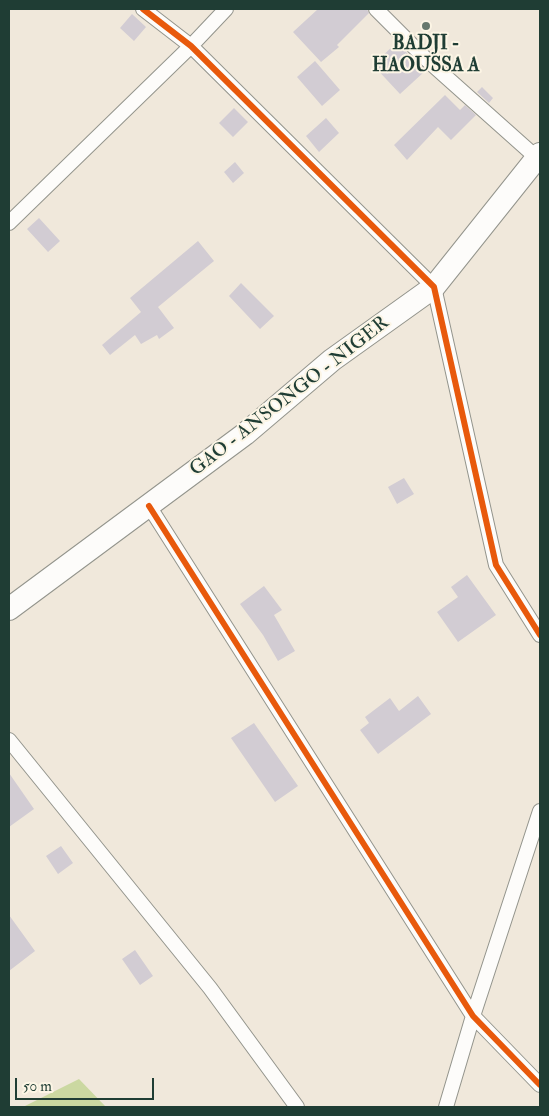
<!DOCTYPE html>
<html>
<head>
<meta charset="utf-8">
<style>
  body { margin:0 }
  #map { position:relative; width:549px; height:1116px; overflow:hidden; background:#f0e8db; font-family:"IM FELL Double Pica",serif }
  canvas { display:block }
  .frame { position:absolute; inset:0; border:10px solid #1f3d34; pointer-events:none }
  .scale { position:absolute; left:15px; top:1078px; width:139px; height:22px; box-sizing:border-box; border:2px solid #1f3d34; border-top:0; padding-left:6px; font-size:15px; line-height:18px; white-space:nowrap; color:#1f3d34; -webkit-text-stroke:4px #fcf5e5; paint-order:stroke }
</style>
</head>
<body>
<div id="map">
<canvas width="549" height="1116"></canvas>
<div class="frame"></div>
<div class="scale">50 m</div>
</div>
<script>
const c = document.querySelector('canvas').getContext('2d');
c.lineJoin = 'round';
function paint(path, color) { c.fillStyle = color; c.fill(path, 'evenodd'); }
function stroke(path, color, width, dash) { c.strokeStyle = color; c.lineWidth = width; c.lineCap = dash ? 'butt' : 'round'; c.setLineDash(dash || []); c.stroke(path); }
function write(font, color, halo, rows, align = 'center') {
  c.font = font + ' "IM FELL Double Pica",serif'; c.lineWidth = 4; c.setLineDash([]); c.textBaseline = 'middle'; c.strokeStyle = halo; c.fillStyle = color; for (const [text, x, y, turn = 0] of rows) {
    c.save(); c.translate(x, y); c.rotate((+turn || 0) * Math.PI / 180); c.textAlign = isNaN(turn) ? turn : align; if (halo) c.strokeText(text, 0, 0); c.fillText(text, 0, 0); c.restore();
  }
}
paint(new Path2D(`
  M 79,1079 L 106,1107 L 23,1107 Z`), '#cbd8a1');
paint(new Path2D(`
  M 318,9 L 367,9 L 369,13 L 337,45 L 339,47 L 321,62 L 293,32 Z
  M 132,14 L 146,27 L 134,41 L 120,28 Z
  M 397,42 L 424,72 L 400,94 L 373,65 Z
  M 315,61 L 340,90 L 322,106 L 297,77 Z
  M 482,87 L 493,98 L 489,103 L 477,92 Z
  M 445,95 L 460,110 L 465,105 L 476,115 L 451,140 L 438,127 L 407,160 L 394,145 Z
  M 234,108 L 248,122 L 233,137 L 219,123 Z
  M 326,118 L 339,133 L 319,152 L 306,136 Z
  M 235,162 L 244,173 L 233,183 L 224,172 Z
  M 39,218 L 60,241 L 48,252 L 27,229 Z
  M 198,241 L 214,261 L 158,307 L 174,328 L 159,339 L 157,335 L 141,344 L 135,335 L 110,355 L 102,345 L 141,312 L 130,298 Z
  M 241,283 L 274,316 L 260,329 L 229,296 Z
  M 404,478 L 414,494 L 397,504 L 388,487 Z
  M 467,575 L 496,615 L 458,642 L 437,612 L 458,597 L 451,587 Z
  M 264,586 L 282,610 L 274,615 L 295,651 L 278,661 L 263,635 L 240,604 Z
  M 418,696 L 431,714 L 378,754 L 360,730 L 369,723 L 365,717 L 390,698 L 399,711 Z
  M 254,723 L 298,786 L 275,802 L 231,738 Z
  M 9,773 L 34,809 L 9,827 Z
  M 61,846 L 73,863 L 58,874 L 46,856 Z
  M 9,915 L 35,951 L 9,971 Z
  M 135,950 L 153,976 L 140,985 L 122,959 Z`), '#d2ccd3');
const minor = new Path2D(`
  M 143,9 L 191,46 L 434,287 L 496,565 L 540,635
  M 376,9 L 426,59 L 537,158
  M 9,223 L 191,46 L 226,9
  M 149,506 L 473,1016 L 540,1085
  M 9,740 L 210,988 L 297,1107
  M 446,1107 L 473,1016 L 540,811`);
const primary = new Path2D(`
  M 9,609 L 245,434 L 332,360 L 434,287 L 540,154`);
stroke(minor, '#93948c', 16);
stroke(primary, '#93948c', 24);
stroke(minor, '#fdfcfa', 14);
stroke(primary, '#fdfcfa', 22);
stroke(new Path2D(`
  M 143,9 L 191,46 L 434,287 L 496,565 L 540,635
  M 149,506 L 473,1016 L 540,1085`), '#e8590c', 6);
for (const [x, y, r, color] of [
  [426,26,5,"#68796e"]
]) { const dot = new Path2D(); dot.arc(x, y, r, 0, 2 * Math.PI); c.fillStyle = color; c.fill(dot); stroke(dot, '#fcf5e5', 2); }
write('bold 19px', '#1f3d34', '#fcf5e5', [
  ["BADJI -",426,45],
  ["HAOUSSA A",426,67]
]);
write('19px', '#1f3d34', '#fcf5e5', [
  ["GAO - ANSONGO - NIGER",290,397,-38]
]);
</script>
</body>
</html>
